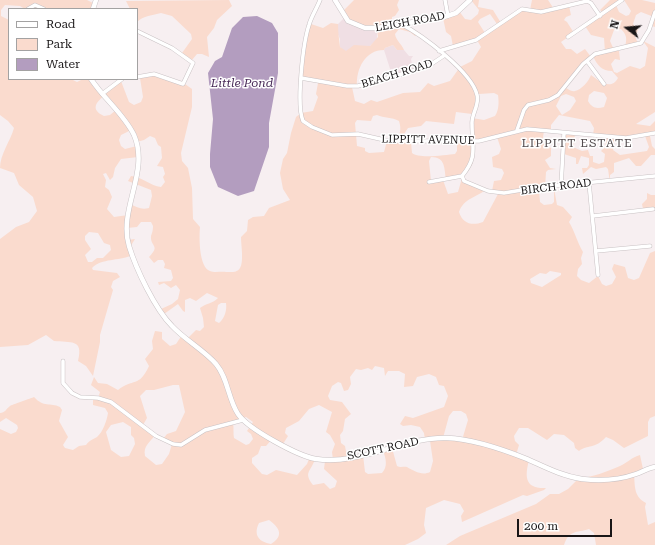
<!DOCTYPE html>
<html>
<head>
<meta charset="utf-8">
<style>
  body { margin:0 }
  #map { position:relative; width:655px; height:545px; overflow:hidden; background:#f7eff1; font-family:"Roboto Serif",serif }
  canvas { display:block }
  .legend { position:absolute; left:8px; top:8px; width:130px; height:72px; box-sizing:border-box; background:#fff; border:1px solid #a3a2a2; margin:0; padding:5px 7px; list-style:none; font-size:12px; color:#191617 }
  .legend li { display:flex; align-items:center; gap:8px; height:20px }
  .legend b { width:20px; border:1px solid #a3a2a2 }
  .north { position:absolute; left:607px; top:8px; width:40px; height:40px; -webkit-text-stroke:3px #fff; paint-order:stroke; rotate:286deg; font-size:11px; font-weight:700; line-height:16px; text-align:center; color:#191617 }
  .north::after { content:''; display:block; margin:auto; width:14px; height:18px; background:#191617; clip-path:polygon(50% 0,100% 100%,50% 72%,0 100%) }
  .scale { position:absolute; left:517px; top:519px; width:95px; height:18px; box-sizing:border-box; border:2px solid #191617; border-top:0; padding-left:5px; font-size:12px; line-height:14px; white-space:nowrap; color:#191617; -webkit-text-stroke:3px #fff; paint-order:stroke }
</style>
</head>
<body>
<div id="map">
<canvas width="655" height="545"></canvas>
<ul class="legend">
<li><b style="height:5px;background:#fff"></b>Road</li>
<li><b style="height:11px;background:#fadbce"></b>Park</li>
<li><b style="height:11px;background:#b39dbf"></b>Water</li>
</ul>
<div class="north">N</div>
<div class="scale">200 m</div>
</div>
<script>
const c = document.querySelector('canvas').getContext('2d');
c.lineJoin = 'round';
function paint(path, color) { c.fillStyle = color; c.fill(path, 'evenodd'); }
function stroke(path, color, width, dash) { c.strokeStyle = color; c.lineWidth = width; c.lineCap = dash ? 'butt' : 'round'; c.setLineDash(dash || []); c.stroke(path); }
function write(font, color, halo, rows, align = 'center') {
  c.font = font + ' "Roboto Serif",serif'; c.lineWidth = 3; c.setLineDash([]); c.textBaseline = 'middle'; c.strokeStyle = halo; c.fillStyle = color; for (const [text, x, y, turn = 0] of rows) {
    c.save(); c.translate(x, y); c.rotate((+turn || 0) * Math.PI / 180); c.textAlign = isNaN(turn) ? turn : align; if (halo) c.strokeText(text, 0, 0); c.fillText(text, 0, 0); c.restore();
  }
}
paint(new Path2D(`
  M 345,17 L 377,30 L 377,40 L 370,46 L 346,52 L 342,50 L 340,47 L 340,39 L 337,32 L 338,24 Z
  M 393,45 L 397,50 L 404,50 L 409,56 L 413,56 L 411,59 L 413,70 L 392,75 L 384,50 L 385,48 Z`), '#f0dfe4');
paint(new Path2D(`
  M 0,0 L 87,0 L 95,4 L 94,9 L 25,9 L 20,6 L 5,5 L 1,10 L 1,16 L 9,20 L 9,79 L 71,79 L 77,82 L 83,79 L 93,79 L 103,94 L 121,81 L 129,102 L 134,105 L 141,102 L 143,97 L 140,78 L 159,75 L 185,84 L 192,89 L 192,107 L 181,153 L 182,161 L 188,168 L 192,188 L 193,219 L 200,227 C 199,238 199,267 210,271 C 215,273 221,271 226,272 C 231,272 237,273 240,268 C 244,262 241,245 241,237 L 247,231 L 248,220 L 253,217 L 264,216 L 269,208 L 290,200 L 283,189 L 280,173 L 283,159 L 287,153 L 291,133 L 296,117 L 301,113 L 313,111 L 318,97 L 316,94 L 318,83 L 303,78 L 302,75 L 308,27 L 311,24 L 323,28 L 331,23 L 338,24 C 338,32 339,39 340,47 L 346,51 L 354,45 L 370,46 L 378,37 L 377,29 L 353,24 L 342,12 L 354,0 L 399,0 L 397,5 L 399,10 L 395,16 L 392,17 L 392,25 L 400,25 L 417,35 L 415,36 L 410,32 L 399,29 L 395,34 C 396,41 402,44 404,50 L 397,50 L 393,45 L 385,48 L 384,50 C 365,50 356,69 357,86 L 352,87 L 355,101 L 364,104 L 371,100 L 377,102 L 403,93 L 420,92 L 428,83 L 434,86 L 450,81 L 460,67 L 472,61 L 481,47 L 477,40 L 453,46 L 451,36 L 446,32 L 443,18 L 459,11 L 465,19 L 471,20 L 478,14 L 479,10 L 471,0 L 479,0 L 478,7 L 493,10 L 501,23 L 522,10 L 530,10 L 532,0 L 548,0 L 554,9 L 569,6 L 571,15 L 566,17 L 564,20 L 567,22 L 574,33 L 561,42 L 566,49 L 571,49 L 577,54 L 585,49 L 591,57 L 565,87 C 568,89 571,92 575,91 C 581,90 589,81 591,75 C 599,81 611,91 618,78 L 612,71 C 602,71 597,65 593,56 L 605,52 L 604,38 L 591,35 L 585,26 L 602,12 L 600,10 L 610,0 L 623,0 L 616,5 L 619,12 L 626,16 L 629,15 L 631,11 L 624,0 L 642,0 L 655,3 L 655,27 L 652,26 L 654,17 L 641,12 L 636,15 L 633,24 L 638,30 L 635,36 L 638,44 L 625,47 C 627,39 627,35 621,29 L 614,30 L 610,41 L 614,50 L 619,51 L 620,60 L 615,59 L 611,64 L 614,72 L 617,73 L 630,66 L 640,69 L 645,66 L 648,48 L 643,41 L 655,47 L 655,112 L 636,124 L 650,126 L 655,121 L 655,134 L 650,136 L 652,146 L 655,149 L 655,155 L 651,155 L 641,166 L 636,166 L 629,158 L 614,163 L 614,172 L 610,175 L 610,183 L 608,169 L 606,167 L 596,169 L 591,167 L 583,174 L 582,168 L 587,168 L 589,165 L 589,158 L 581,156 L 578,164 L 576,164 L 576,158 L 564,154 L 565,134 L 575,135 L 573,147 L 582,151 L 588,150 L 590,156 L 593,156 L 593,162 L 599,164 L 604,162 L 605,154 L 601,151 L 605,147 L 607,137 L 593,135 L 594,128 L 590,121 L 559,115 L 551,125 L 551,132 L 544,131 L 542,143 L 551,148 L 551,156 L 545,160 L 550,168 L 556,169 L 548,170 L 546,172 L 545,188 L 539,190 L 540,202 L 544,205 L 552,204 L 554,202 L 554,188 L 557,205 L 563,207 L 572,217 L 569,222 C 575,232 577,242 583,252 L 581,258 L 582,264 L 578,269 L 577,276 L 581,280 L 589,283 L 598,276 L 602,284 L 606,286 L 612,284 L 616,277 L 612,269 L 614,264 L 625,267 L 628,278 L 634,280 L 639,278 L 650,253 L 655,251 L 655,416 L 650,418 L 648,422 L 648,436 L 624,448 L 613,440 L 606,437 C 594,450 588,444 579,451 L 575,448 L 574,443 L 564,435 L 554,434 L 547,440 L 528,428 L 519,428 L 514,436 L 515,441 L 519,445 L 516,455 L 529,460 C 525,476 524,489 546,488 L 544,490 L 527,496 L 523,495 L 462,522 L 461,516 L 464,511 L 460,504 L 444,500 L 426,508 L 424,525 L 426,533 L 418,539 L 405,545 L 0,545 L 0,429 L 11,434 L 16,432 L 18,428 L 17,425 L 6,418 L 0,422 L 0,413 C 5,413 6,409 10,406 C 11,405 32,398 34,397 C 44,408 50,402 60,407 L 62,410 L 59,421 L 68,437 L 63,445 L 65,448 L 73,450 L 79,446 L 86,445 C 90,440 92,440 97,437 C 103,432 107,420 108,413 L 105,408 L 93,405 L 93,398 L 98,398 L 100,392 L 91,385 L 94,377 L 98,383 L 107,384 L 118,390 C 133,378 139,388 149,366 L 145,359 L 153,349 L 152,341 L 155,331 L 162,332 L 162,339 L 170,346 L 176,344 L 182,335 L 188,338 L 196,330 L 200,331 L 204,327 L 203,318 L 200,308 C 206,303 212,304 218,298 L 207,293 L 196,301 L 190,298 L 185,300 L 185,312 L 183,311 L 178,304 L 164,314 L 161,309 L 172,304 L 178,299 L 180,290 L 176,285 L 171,288 L 164,283 L 159,285 L 158,282 L 171,281 L 173,278 L 171,270 L 164,268 L 165,264 L 163,260 L 158,260 L 154,263 L 149,257 C 161,245 150,247 151,236 C 152,233 153,231 153,226 L 151,222 L 141,222 L 137,227 L 127,228 L 128,240 L 135,239 L 130,247 L 130,256 C 119,261 102,258 92,268 L 93,270 L 117,273 L 120,277 L 113,281 L 111,287 L 113,290 L 100,335 L 100,342 L 93,376 L 86,366 L 78,361 C 84,338 70,343 54,341 L 46,335 L 28,345 L 0,347 L 0,239 L 16,227 L 29,222 L 37,211 L 33,197 L 19,185 L 14,173 L 0,168 C 0,154 10,142 14,128 L 8,121 L 0,115 ZM 490,14 L 497,24 L 485,33 L 478,22 L 480,19 ZM 594,91 L 604,93 L 607,98 L 604,107 C 596,109 592,108 588,101 L 589,95 ZM 494,93 L 498,95 C 499,102 499,110 495,116 L 484,120 L 472,118 L 472,141 L 457,141 L 457,151 L 455,154 C 446,155 418,159 412,153 L 411,142 L 404,141 L 404,134 L 408,128 L 421,126 L 426,121 L 454,124 L 456,112 L 472,114 L 479,94 ZM 566,94 L 574,97 L 576,101 L 570,110 L 562,115 L 556,106 L 561,96 ZM 104,96 L 116,110 L 110,115 L 104,116 C 91,110 95,103 104,96 ZM 377,115 C 384,118 392,117 399,121 C 402,131 400,135 393,141 L 387,141 L 384,152 L 369,153 L 365,151 L 365,148 L 357,146 L 355,123 L 357,120 L 371,121 L 373,116 ZM 131,130 L 137,142 L 144,140 L 150,136 L 155,138 L 158,145 L 161,147 L 162,158 L 157,166 L 163,167 L 165,174 L 163,177 L 165,182 L 161,187 C 150,186 143,177 131,176 L 128,181 L 151,190 L 152,196 L 149,208 C 141,210 137,207 130,204 L 128,215 L 114,217 L 107,209 L 112,197 L 109,190 L 105,187 L 106,180 L 103,174 L 106,173 L 110,180 L 113,177 L 115,168 L 121,159 L 138,157 L 137,146 L 125,149 L 121,146 L 119,140 L 121,135 ZM 645,136 L 649,147 L 647,151 L 620,155 L 613,150 L 615,138 ZM 497,137 L 501,149 L 499,154 L 492,157 L 493,167 L 502,169 L 504,173 L 501,180 L 494,181 L 492,191 L 498,194 L 483,222 C 472,226 463,224 459,212 C 464,198 476,198 485,190 L 462,178 L 458,192 L 448,194 L 443,180 L 431,181 L 429,161 L 431,157 C 446,157 444,169 446,179 C 473,171 475,169 473,141 ZM 89,232 L 98,233 L 104,243 L 110,245 L 111,250 L 103,258 L 97,258 L 92,262 L 88,262 L 85,255 L 91,249 L 85,240 L 85,236 ZM 550,271 L 561,273 L 561,275 L 542,287 L 531,283 L 530,279 L 540,273 L 546,274 ZM 221,303 L 226,303 C 227,310 225,318 219,323 L 215,321 L 218,305 ZM 375,366 L 384,368 L 385,376 L 388,371 L 399,371 L 405,374 L 404,387 L 413,386 L 417,377 L 429,374 L 436,377 L 439,385 L 444,386 L 448,396 L 444,407 L 413,418 L 405,416 L 400,424 L 403,426 L 411,425 L 420,427 L 424,433 L 425,440 L 430,441 L 433,461 L 430,472 C 422,476 414,471 407,467 C 404,466 401,468 397,466 L 392,448 L 383,451 C 386,458 388,467 382,473 L 368,474 L 365,472 L 363,455 L 347,457 L 345,446 L 341,443 L 340,435 L 343,431 L 345,419 L 351,414 L 342,402 L 330,400 L 328,396 L 332,386 L 338,382 L 341,383 L 344,391 L 348,390 L 351,384 L 350,377 L 356,369 L 361,370 L 368,368 L 372,370 ZM 173,385 L 179,385 L 185,412 L 176,431 L 167,434 L 163,439 L 172,444 L 169,454 L 162,464 L 156,465 L 145,456 C 143,445 150,443 155,435 L 143,425 L 147,418 L 140,396 L 146,390 L 154,390 ZM 319,405 L 332,412 L 326,432 L 330,435 L 335,444 L 332,452 L 333,460 L 325,461 L 324,469 L 337,481 L 335,487 L 330,489 L 324,483 L 313,485 C 303,472 311,472 315,459 L 309,459 L 307,464 L 297,475 L 276,470 L 267,475 L 262,474 L 252,463 L 252,458 L 258,454 L 261,446 L 266,446 L 273,438 L 283,444 L 288,436 L 285,433 L 286,428 L 299,421 L 309,409 ZM 453,411 L 461,411 L 466,414 L 468,420 L 462,440 L 443,438 L 449,416 ZM 246,417 L 253,422 L 247,431 L 251,434 L 253,439 L 249,444 L 246,445 L 234,438 C 233,434 234,428 233,422 ZM 123,422 L 131,427 L 131,435 L 134,438 L 135,444 L 129,456 L 121,457 L 111,450 L 106,432 L 111,425 ZM 269,520 C 280,528 284,536 271,544 C 259,542 253,535 259,523 Z
  M 229,0 L 232,6 L 217,20 L 214,28 L 207,37 L 209,57 L 202,54 L 197,54 L 192,60 L 182,53 L 192,39 L 191,34 L 172,16 L 161,13 C 153,15 143,16 137,22 L 137,9 L 130,9 L 126,1 Z
  M 647,193 L 651,195 L 655,195 L 655,209 L 643,209 L 642,204 L 647,199 Z
  M 640,455 L 643,469 L 634,474 C 635,487 634,497 646,503 L 645,507 L 648,525 L 655,522 L 655,545 L 596,545 L 594,533 L 589,529 C 576,533 569,530 564,545 L 446,545 L 460,536 L 536,504 L 550,494 L 559,494 L 568,489 L 579,478 C 591,478 608,471 620,466 C 627,463 632,457 640,455 Z`), '#fadbce');
paint(new Path2D(`
  M 257,16 L 272,23 L 278,33 L 278,73 L 269,123 L 269,147 L 254,191 L 238,196 L 218,187 L 210,167 L 210,154 L 213,119 L 208,73 L 215,61 L 222,57 L 232,28 L 243,17 Z`), '#b39dbf');
const minor = new Path2D(`
  M 320,0 C 317,8 311,17 309,25 C 303,43 296,105 303,121 L 312,127 L 332,135 L 358,134 L 389,141 L 479,141 L 527,129 L 626,138 L 655,133
  M 445,0 L 448,16
  M 28,9 L 35,5 L 44,9
  M 401,24 C 422,35 472,72 477,95 C 480,104 471,115 472,124 C 472,148 478,157 462,176 L 429,182
  M 137,31 L 172,48 L 193,63 L 183,84 L 154,74 L 137,77
  M 568,37 L 622,0
  M 439,51 L 476,40 L 522,9 L 541,12 L 587,1 L 591,3 L 600,16
  M 587,61 L 604,84
  M 301,78 L 347,86 L 358,86 L 427,67 L 445,55
  M 102,94 L 122,79
  M 517,130 L 524,110 L 528,105 L 549,100 L 558,95 L 583,64 L 595,54 L 641,43 L 649,30 L 655,12
  M 462,176 L 464,181 L 488,191 L 504,193 L 534,188 L 655,176
  M 589,183 L 598,275
  M 561,186 L 564,133
  M 593,216 L 653,209
  M 596,251 L 650,246
  M 63,361 L 63,383 L 72,393 L 80,397 L 98,398 L 111,402 L 156,436 L 173,444 L 181,445 L 205,430 L 243,420`);
const tertiary = new Path2D(`
  M 335,0 L 348,21 L 365,28 L 377,28 L 444,17 L 456,13 L 470,0
  M 93,9 L 96,0
  M 91,79 C 104,99 124,114 134,135 C 150,172 118,209 129,246 C 136,269 155,309 172,326 C 185,340 204,350 216,364 C 228,378 228,399 238,414 C 248,429 298,456 316,459 C 359,466 407,436 447,438 C 474,439 502,449 527,459 C 545,467 562,476 582,479 C 599,481 619,480 636,474 C 642,472 648,468 655,467`);
stroke(minor, '#c9c2c4', 4.5);
stroke(tertiary, '#c9c2c4', 5.5);
stroke(minor, '#fff', 3.5);
stroke(tertiary, '#fff', 4.5);
write('11px', '#191617', '#fff', [
  ["LEIGH ROAD",410,22,-10],
  ["BEACH ROAD",397,74,-17],
  ["LIPPITT AVENUE",428,140,1],
  ["BIRCH ROAD",556,187,-7],
  ["SCOTT ROAD",383,449,-12]
]);
write('italic 12px', '#4a2c59', '#fff', [
  ["Little Pond",242,83]
]);
c.letterSpacing = '1px';
write('12px', '#534c4e', '#fff', [
  ["LIPPITT ESTATE",577,143]
]);
c.letterSpacing = '0px';
</script>
</body>
</html>
